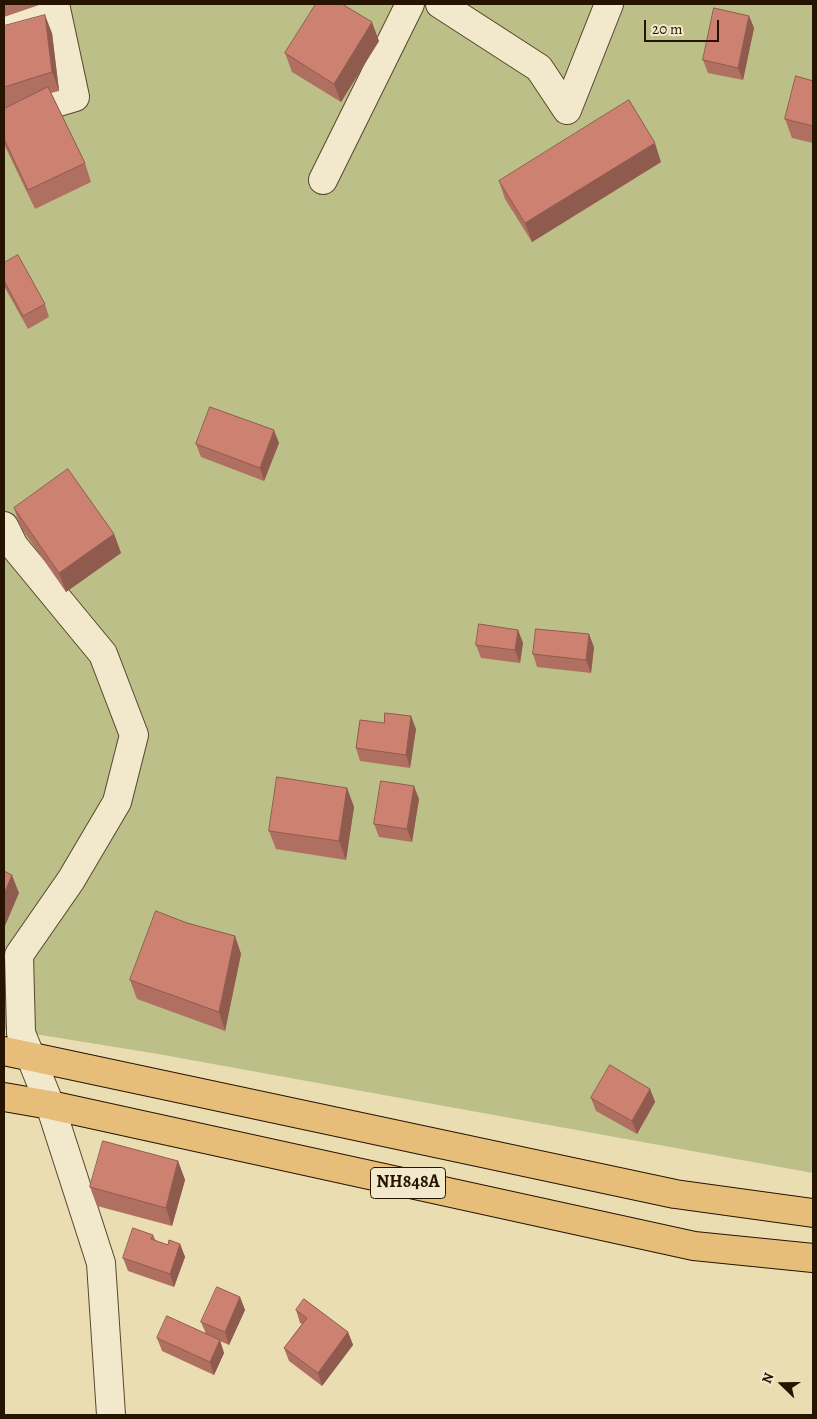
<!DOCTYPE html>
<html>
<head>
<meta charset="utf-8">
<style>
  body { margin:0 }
  #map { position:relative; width:817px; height:1419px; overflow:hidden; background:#ebddb2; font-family:Alegreya,serif }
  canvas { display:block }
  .frame { position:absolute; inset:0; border:5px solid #261400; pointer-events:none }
  .north { position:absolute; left:757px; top:1359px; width:50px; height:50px; -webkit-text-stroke:4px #f2e9cd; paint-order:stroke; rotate:292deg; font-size:14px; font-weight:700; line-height:20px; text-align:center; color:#261400 }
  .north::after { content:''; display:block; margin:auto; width:18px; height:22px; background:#261400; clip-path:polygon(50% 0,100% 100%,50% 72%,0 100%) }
  .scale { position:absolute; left:644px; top:20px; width:75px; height:22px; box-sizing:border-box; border:2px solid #261400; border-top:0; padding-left:6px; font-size:15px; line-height:18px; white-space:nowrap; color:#261400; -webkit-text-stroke:4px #f2e9cd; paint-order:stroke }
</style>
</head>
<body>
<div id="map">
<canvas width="817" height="1419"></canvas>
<div class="frame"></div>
<div class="north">N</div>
<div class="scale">20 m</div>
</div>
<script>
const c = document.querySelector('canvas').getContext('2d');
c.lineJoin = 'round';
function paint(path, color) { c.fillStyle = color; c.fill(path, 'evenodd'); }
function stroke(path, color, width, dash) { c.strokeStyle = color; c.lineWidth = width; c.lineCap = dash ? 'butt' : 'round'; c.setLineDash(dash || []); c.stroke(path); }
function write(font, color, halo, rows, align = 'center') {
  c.font = font + ' Alegreya,serif'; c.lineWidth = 4.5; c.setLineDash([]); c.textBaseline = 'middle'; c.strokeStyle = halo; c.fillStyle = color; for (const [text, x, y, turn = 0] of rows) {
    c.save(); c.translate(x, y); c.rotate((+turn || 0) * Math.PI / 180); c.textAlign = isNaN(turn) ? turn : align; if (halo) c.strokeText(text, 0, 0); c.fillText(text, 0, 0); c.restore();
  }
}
paint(new Path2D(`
  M 4,4 L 813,4 L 813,1173 L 158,1054 L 4,1029 Z`), '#bdbf88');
const minor = new Path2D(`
  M 440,4 L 539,68 L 567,110 L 609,4
  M 4,23 L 52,4
  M 4,118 L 75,97 L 55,4
  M 323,180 L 410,4
  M 4,526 L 14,546 L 103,654 L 134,735 L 117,802 L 71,880 L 19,955 L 21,1033 L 50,1105 L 101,1263 L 111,1415`);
const highway = new Path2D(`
  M 4,1051 L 675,1194 L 813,1213
  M 4,1097 L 50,1105 L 694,1246 L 813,1258`);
stroke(minor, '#57462c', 30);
stroke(highway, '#261400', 30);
stroke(minor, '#f2e9cd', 28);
stroke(highway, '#e6be79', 28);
paint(new Path2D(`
  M 4,4 L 42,4 L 4,17 Z
  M 749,16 L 754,28 L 743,80 L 708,73 L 703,60 Z
  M 4,26 L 52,33 L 59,91 L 51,93 L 85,163 L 91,182 L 35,209 L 4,144 Z
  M 379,41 L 341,102 L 292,72 L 285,53 Z
  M 813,81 L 813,143 L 792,138 L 785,119 Z
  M 661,162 L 532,242 L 505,199 L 499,181 Z
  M 4,263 L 45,304 L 49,317 L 28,329 L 4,286 Z
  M 279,443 L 264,481 L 201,457 L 196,444 Z
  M 14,508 L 114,534 L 121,553 L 66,592 L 20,526 Z
  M 518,630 L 523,643 L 520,663 L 481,658 L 476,645 Z
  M 594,647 L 591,673 L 537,667 L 533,654 Z
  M 384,723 L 416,729 L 410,768 L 360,761 L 356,748 Z
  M 347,788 L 354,807 L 346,860 L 276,849 L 269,831 Z
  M 419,799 L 412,842 L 379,837 L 374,824 Z
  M 187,923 L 235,936 L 241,954 L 225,1031 L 137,999 L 130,980 Z
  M 650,1089 L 655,1102 L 637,1134 L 596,1111 L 591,1098 Z
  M 178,1161 L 185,1180 L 172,1226 L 97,1206 L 90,1187 Z
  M 153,1235 L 156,1241 L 168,1245 L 180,1244 L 185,1257 L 174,1287 L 128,1271 L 123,1258 Z
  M 240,1297 L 245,1310 L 229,1345 L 220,1341 L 224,1353 L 214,1375 L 162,1351 L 157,1338 L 206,1334 L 201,1322 Z
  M 296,1310 L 348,1332 L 353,1345 L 322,1386 L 289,1361 L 284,1348 L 302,1324 L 300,1323 Z`), '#b07061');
paint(new Path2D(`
  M 45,15 L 52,33 L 59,91 L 52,72 Z
  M 749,16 L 754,28 L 743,80 L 738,68 Z
  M 372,22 L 379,41 L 341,102 L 334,84 Z
  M 655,143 L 661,162 L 532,242 L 525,223 Z
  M 274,430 L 279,443 L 264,481 L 260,468 Z
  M 114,534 L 121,553 L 66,592 L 59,573 Z
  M 518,630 L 523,643 L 520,663 L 515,650 Z
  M 589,634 L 594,647 L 591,673 L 586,660 Z
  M 411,716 L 416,729 L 410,768 L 406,755 Z
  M 414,786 L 419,799 L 412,842 L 407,829 Z
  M 347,788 L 354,807 L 346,860 L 339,841 Z
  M 12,875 L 19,893 L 5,926 L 4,922 L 4,894 Z
  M 235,936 L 241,954 L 225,1031 L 219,1012 Z
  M 650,1089 L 655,1102 L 637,1134 L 632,1121 Z
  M 178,1161 L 185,1180 L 172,1226 L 166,1208 Z
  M 180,1244 L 185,1257 L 174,1287 L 170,1274 Z
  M 240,1297 L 245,1310 L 229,1345 L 225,1332 Z
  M 348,1332 L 353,1345 L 322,1386 L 318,1373 Z
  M 220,1340 L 224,1353 L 214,1375 L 210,1362 Z`), '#905b4f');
const building = new Path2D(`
  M 316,4 L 342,4 L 372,22 L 334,84 L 285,53 Z
  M 714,8 L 749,16 L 738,68 L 703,60 Z
  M 45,15 L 52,72 L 4,87 L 4,26 Z
  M 796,76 L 813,81 L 813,126 L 785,119 Z
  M 48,87 L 85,163 L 28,190 L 4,139 L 4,109 Z
  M 629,100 L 655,143 L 525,223 L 499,181 Z
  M 18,255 L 45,304 L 23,316 L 4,281 L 4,263 Z
  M 210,407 L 274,430 L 260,468 L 196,444 Z
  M 68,469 L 114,534 L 59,573 L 14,508 Z
  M 479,624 L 518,630 L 515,650 L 476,645 Z
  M 536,629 L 589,634 L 586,660 L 533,654 Z
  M 385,713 L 411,716 L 406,755 L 356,748 L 360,720 L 384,723 Z
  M 277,777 L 347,788 L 339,841 L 269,831 Z
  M 381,781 L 414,786 L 407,829 L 374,824 Z
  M 4,871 L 12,875 L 4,894 Z
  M 156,911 L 187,923 L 235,936 L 219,1012 L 130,980 Z
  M 610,1065 L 650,1089 L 632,1121 L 591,1098 Z
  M 103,1141 L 178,1161 L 166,1208 L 90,1187 Z
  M 133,1228 L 153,1235 L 151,1239 L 168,1245 L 169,1240 L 180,1244 L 170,1274 L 123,1258 Z
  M 217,1287 L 240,1297 L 225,1332 L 201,1322 Z
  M 304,1299 L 348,1332 L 318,1373 L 284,1348 L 307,1318 L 296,1310 Z
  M 167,1316 L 220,1340 L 210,1362 L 157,1338 Z`);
paint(building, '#cd8271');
stroke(building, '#905b4f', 1);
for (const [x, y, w] of [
  [408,1183,75]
]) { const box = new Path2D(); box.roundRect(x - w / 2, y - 15.5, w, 31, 4); c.fillStyle = '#f2e9cd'; c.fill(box); stroke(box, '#261400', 1); }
write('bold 18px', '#261400', null, [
  ["NH848A",408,1183]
]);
</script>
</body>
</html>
